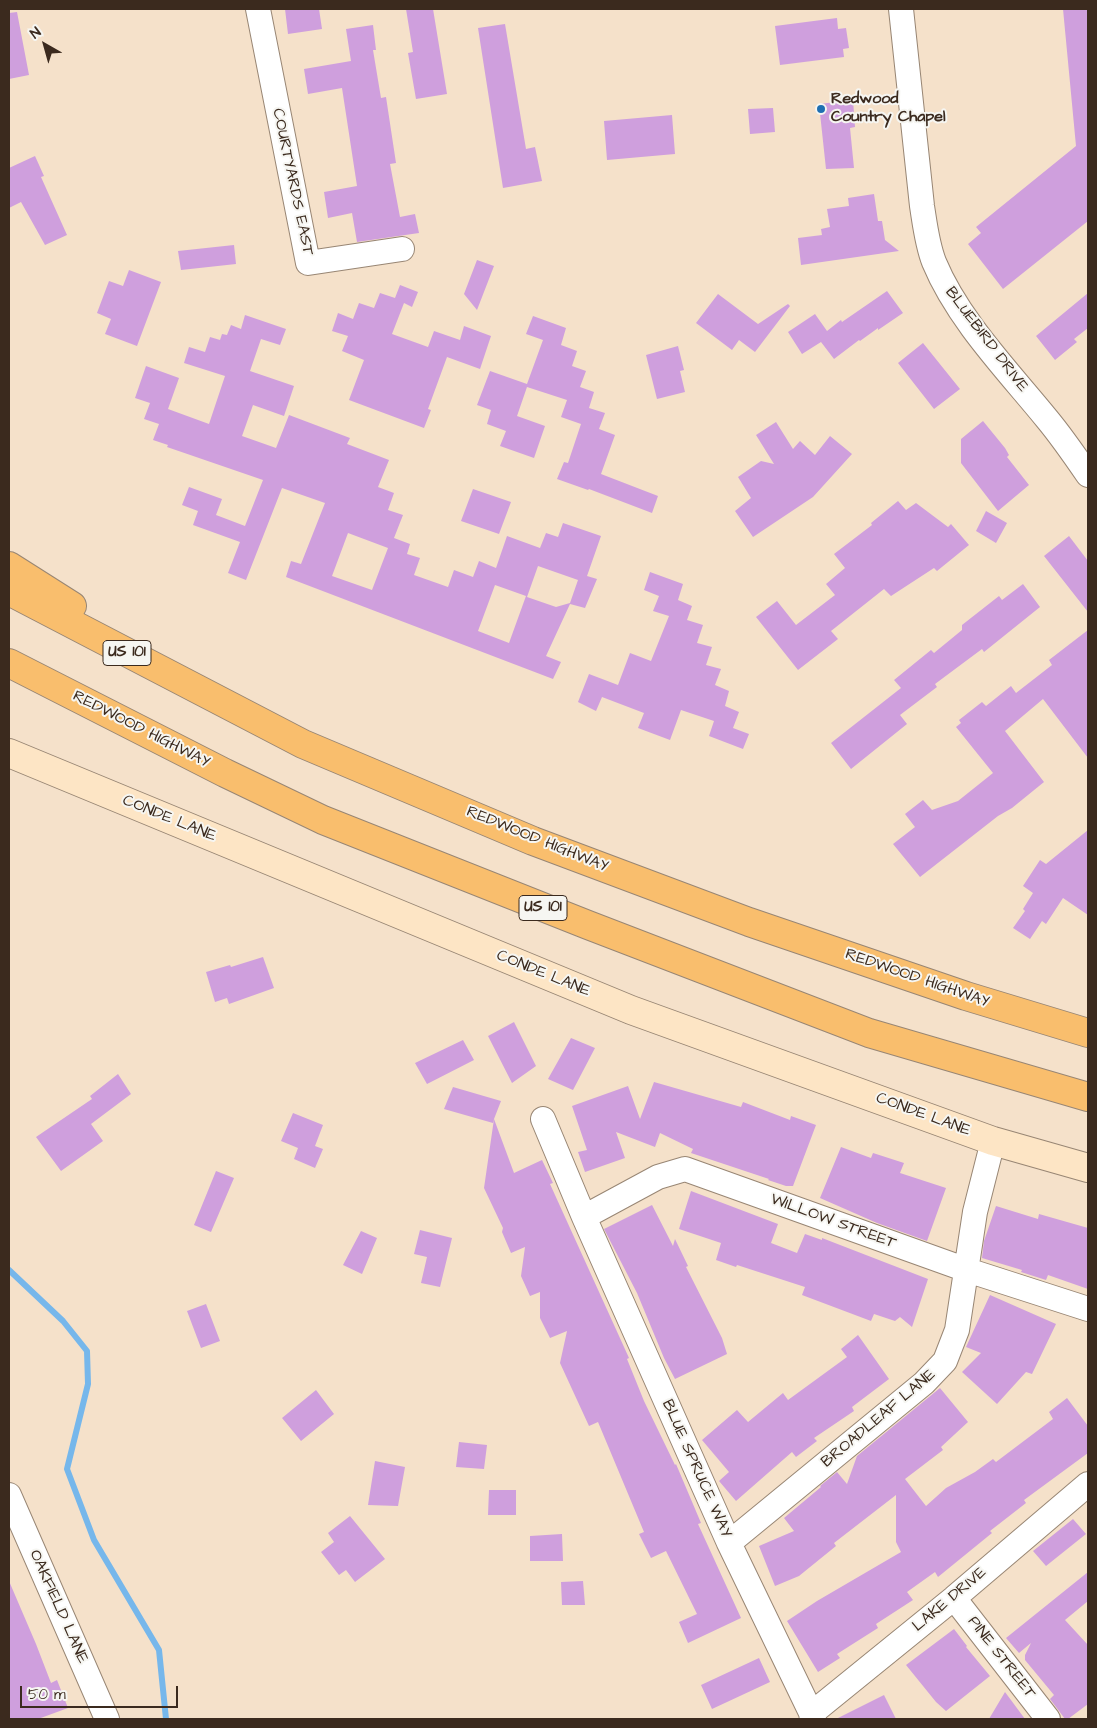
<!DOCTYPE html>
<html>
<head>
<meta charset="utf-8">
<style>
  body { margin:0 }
  #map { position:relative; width:1097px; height:1728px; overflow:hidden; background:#f5e1ca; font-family:"Architects Daughter",sans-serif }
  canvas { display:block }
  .frame { position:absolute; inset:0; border:10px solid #3b2a1e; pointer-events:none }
  .north { position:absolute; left:20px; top:20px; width:50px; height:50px; -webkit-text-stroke:4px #f6f6f2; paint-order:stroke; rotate:322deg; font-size:14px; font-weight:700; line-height:20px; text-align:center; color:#3b2a1e }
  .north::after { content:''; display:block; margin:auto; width:18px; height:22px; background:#3b2a1e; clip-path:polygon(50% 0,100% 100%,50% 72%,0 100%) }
  .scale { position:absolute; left:20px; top:1686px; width:158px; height:22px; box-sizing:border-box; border:2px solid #3b2a1e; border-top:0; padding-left:6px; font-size:15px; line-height:18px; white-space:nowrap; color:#3b2a1e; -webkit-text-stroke:4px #f6f6f2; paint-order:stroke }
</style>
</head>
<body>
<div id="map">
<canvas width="1097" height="1728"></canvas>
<div class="frame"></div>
<div class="north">N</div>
<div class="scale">50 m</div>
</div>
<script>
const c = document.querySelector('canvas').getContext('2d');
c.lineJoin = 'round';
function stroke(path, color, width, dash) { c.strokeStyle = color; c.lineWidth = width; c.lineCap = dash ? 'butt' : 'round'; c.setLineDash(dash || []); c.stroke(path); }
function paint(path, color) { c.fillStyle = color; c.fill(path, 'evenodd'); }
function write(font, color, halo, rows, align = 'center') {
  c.font = font + ' "Architects Daughter",sans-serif'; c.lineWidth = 4; c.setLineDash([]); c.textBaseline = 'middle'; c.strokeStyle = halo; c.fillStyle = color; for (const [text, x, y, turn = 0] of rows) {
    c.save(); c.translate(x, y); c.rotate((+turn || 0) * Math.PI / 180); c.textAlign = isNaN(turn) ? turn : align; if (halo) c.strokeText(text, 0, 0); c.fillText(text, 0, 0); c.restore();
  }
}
stroke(new Path2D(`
  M 9,1270 L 63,1321 L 87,1351 L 88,1384 L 67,1469 L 94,1540 L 159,1650 L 166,1719`), '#76b7eb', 6);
paint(new Path2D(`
  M 285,9 L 319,9 L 322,29 L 288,34 Z
  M 406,9 L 433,9 L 447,94 L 416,99 L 408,53 L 413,52 Z
  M 1063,9 L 1088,9 L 1088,221 L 1003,289 L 968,244 L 981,233 L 976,227 L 1076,146 Z
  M 17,12 L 29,75 L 9,79 L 9,13 Z
  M 837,18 L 838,29 L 846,28 L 849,48 L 843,49 L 844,57 L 780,65 L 775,26 Z
  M 505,24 L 526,149 L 535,147 L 542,181 L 503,188 L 478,28 Z
  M 373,25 L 376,50 L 373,50 L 381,98 L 386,97 L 396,163 L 390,164 L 400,217 L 415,214 L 419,233 L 357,242 L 352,213 L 328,218 L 324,192 L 357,186 L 342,88 L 308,94 L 304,69 L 351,61 L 346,29 Z
  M 853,100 L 855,127 L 850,128 L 854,168 L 826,169 L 819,104 Z
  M 773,108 L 775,132 L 750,134 L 748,109 Z
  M 672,115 L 675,154 L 607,160 L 604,121 Z
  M 35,156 L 44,176 L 41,177 L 67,235 L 45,245 L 21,202 L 9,208 L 9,168 Z
  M 874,194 L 878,221 L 882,221 L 885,240 L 899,251 L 801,265 L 798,238 L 822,235 L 821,229 L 830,227 L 827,209 L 849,206 L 848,198 Z
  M 234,245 L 236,264 L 181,270 L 178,251 Z
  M 477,260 L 494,266 L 477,310 L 464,294 Z
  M 129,270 L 161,282 L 137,346 L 105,334 L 111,319 L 97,313 L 109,281 L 123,286 Z
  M 400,285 L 418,292 L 412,307 L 404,303 L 392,334 L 428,347 L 434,331 L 460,340 L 464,326 L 491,336 L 480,369 L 447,357 L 428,409 L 431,410 L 424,428 L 349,400 L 364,360 L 342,351 L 348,336 L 332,331 L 338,313 L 353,319 L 359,303 L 374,308 L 380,293 L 395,298 Z
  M 887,291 L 903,313 L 878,330 L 878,328 L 860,341 L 859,340 L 834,359 L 821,342 L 802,354 L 788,332 L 815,314 L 827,331 L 841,320 L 842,322 Z
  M 1088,293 L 1088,328 L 1074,339 L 1077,342 L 1055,360 L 1036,336 Z
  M 718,294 L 758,324 L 788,304 L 790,306 L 755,352 L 739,340 L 732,350 L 696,323 Z
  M 245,315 L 286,329 L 280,345 L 261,339 L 250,371 L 294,386 L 284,416 L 253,405 L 242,436 L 276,448 L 289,415 L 350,438 L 347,444 L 389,460 L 378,487 L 394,493 L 388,510 L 403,515 L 394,538 L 410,544 L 407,554 L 420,558 L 414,575 L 448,587 L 454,570 L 473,577 L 479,561 L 496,568 L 507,536 L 540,548 L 546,533 L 558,537 L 563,523 L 601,536 L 587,576 L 597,579 L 585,608 L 570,604 L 546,656 L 561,662 L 553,679 L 286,577 L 291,561 L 301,564 L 325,503 L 282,488 L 246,580 L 228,573 L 240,542 L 193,525 L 198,511 L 182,505 L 189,487 L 222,499 L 216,515 L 245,526 L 263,480 L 167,447 L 168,445 L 153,440 L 159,424 L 144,419 L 150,403 L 135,398 L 146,366 L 179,378 L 168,409 L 209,424 L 225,376 L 184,363 L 189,347 L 205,352 L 210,337 L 220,340 L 222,334 L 227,335 L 231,325 L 241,329 ZM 348,533 L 388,548 L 372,590 L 332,576 ZM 538,566 L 578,580 L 570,603 L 556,607 L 527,597 ZM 495,585 L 526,596 L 509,643 L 478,631 Z
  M 533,316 L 566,328 L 561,345 L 577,351 L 572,366 L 586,371 L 580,387 L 594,392 L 589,408 L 605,413 L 599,429 L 615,435 L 601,474 L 658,496 L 652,513 L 589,489 L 588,490 L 557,479 L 564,462 L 568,463 L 581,424 L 561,417 L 567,400 L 527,387 L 517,416 L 545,426 L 534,458 L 500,446 L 506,431 L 487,424 L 491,410 L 477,405 L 490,371 L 527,384 L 543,340 L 526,334 Z
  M 923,343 L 960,389 L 934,409 L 898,363 Z
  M 678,346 L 684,370 L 680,371 L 685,392 L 657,399 L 646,355 Z
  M 983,421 L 1005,448 L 1009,455 L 1007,457 L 1029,485 L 998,511 L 961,463 L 961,439 Z
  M 776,422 L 793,449 L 800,441 L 815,455 L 830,436 L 852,454 L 813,497 L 753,537 L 735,511 L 751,498 L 738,477 L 761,461 L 774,464 L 756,435 Z
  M 473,489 L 511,502 L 499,534 L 461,521 Z
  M 898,501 L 906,510 L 916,503 L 948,527 L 951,524 L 969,545 L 937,571 L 934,568 L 891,596 L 884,589 L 831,631 L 838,639 L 798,670 L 756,617 L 777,601 L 796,625 L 835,595 L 826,584 L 845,568 L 834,554 L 872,525 L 871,523 Z
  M 986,511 L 1007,523 L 996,543 L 976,531 Z
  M 1069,536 L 1088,561 L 1088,612 L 1044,556 Z
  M 650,572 L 683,584 L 678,600 L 692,606 L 687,620 L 703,625 L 697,643 L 712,647 L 706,665 L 721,669 L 715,685 L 729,691 L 725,706 L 739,712 L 733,728 L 749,734 L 743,749 L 709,736 L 714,721 L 681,710 L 670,740 L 638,728 L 644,713 L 602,697 L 596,711 L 578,702 L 589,674 L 618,685 L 630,653 L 651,661 L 669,616 L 653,611 L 659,596 L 644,590 Z
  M 1023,584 L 1040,607 L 984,652 L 982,649 L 935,684 L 937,687 L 900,715 L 907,724 L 851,769 L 831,743 L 901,688 L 894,680 L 931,650 L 934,653 L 962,630 L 962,625 L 999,596 L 1002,600 Z
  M 1088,630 L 1088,758 L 1043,699 L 1005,731 L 1044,782 L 1012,808 L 998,816 L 920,877 L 893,844 L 915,827 L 905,814 L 923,800 L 932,810 L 958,801 L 993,773 L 956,727 L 961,723 L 959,720 L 982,702 L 986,706 L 1011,686 L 1016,693 L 1052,665 L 1049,660 Z
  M 1088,830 L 1088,915 L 1063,898 L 1046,924 L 1042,921 L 1030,939 L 1013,928 L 1025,911 L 1023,909 L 1033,893 L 1023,886 L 1040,860 L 1046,864 Z
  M 263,957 L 274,988 L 229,1004 L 227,998 L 215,1002 L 206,972 L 230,965 L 231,967 Z
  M 514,1022 L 536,1066 L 512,1083 L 488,1036 Z
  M 571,1038 L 595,1048 L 573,1090 L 548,1079 Z
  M 463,1040 L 474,1060 L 427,1084 L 415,1063 Z
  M 118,1074 L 131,1094 L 91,1124 L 103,1141 L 61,1171 L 36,1137 L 92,1099 L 90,1096 Z
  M 654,1082 L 741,1107 L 743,1102 L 790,1120 L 791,1116 L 816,1125 L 793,1186 L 786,1186 L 768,1180 L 769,1179 L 691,1153 L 693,1149 L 660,1133 L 655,1147 L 616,1132 L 625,1158 L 585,1172 L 578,1152 L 587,1150 L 572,1106 L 628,1086 L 640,1119 Z
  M 453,1087 L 501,1101 L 494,1119 L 514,1173 L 542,1160 L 553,1183 L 550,1184 L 629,1358 L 627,1359 L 644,1401 L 675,1465 L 676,1464 L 701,1523 L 698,1524 L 741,1618 L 688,1643 L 679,1622 L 697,1614 L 666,1551 L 651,1558 L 639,1534 L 644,1532 L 598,1422 L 589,1426 L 560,1363 L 567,1331 L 550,1338 L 540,1318 L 540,1292 L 530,1296 L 521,1276 L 525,1247 L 511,1253 L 502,1232 L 503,1228 L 484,1188 L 494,1119 L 493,1123 L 444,1109 Z
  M 293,1113 L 323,1125 L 315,1146 L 323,1149 L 315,1168 L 294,1159 L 298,1148 L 281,1141 Z
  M 841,1147 L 871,1158 L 873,1153 L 904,1163 L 900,1173 L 946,1188 L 927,1241 L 877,1223 L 820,1198 Z
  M 216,1171 L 234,1178 L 211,1232 L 194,1225 Z
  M 691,1191 L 778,1224 L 771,1243 L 797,1253 L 805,1234 L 822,1240 L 822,1238 L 928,1279 L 912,1327 L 900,1317 L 895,1321 L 874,1314 L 871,1321 L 802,1295 L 805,1287 L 737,1265 L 736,1267 L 716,1260 L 721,1243 L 679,1229 Z
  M 652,1205 L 673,1246 L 675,1239 L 688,1266 L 686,1267 L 722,1338 L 727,1354 L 675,1379 L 664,1358 L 637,1293 L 604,1229 Z
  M 996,1206 L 1038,1219 L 1039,1214 L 1088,1228 L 1088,1289 L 1048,1275 L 1046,1280 L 1021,1272 L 1022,1270 L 982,1258 L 984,1241 Z
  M 420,1230 L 452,1238 L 440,1287 L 421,1283 L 427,1257 L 414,1254 Z
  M 361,1231 L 377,1238 L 362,1274 L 343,1265 Z
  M 990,1295 L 1056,1324 L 1032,1374 L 1026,1372 L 997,1404 L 962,1372 L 981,1353 L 966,1347 Z
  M 206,1304 L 220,1341 L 201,1348 L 187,1311 Z
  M 858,1335 L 889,1379 L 852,1407 L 854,1411 L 814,1438 L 817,1441 L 796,1457 L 792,1452 L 736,1501 L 719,1481 L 729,1472 L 702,1440 L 737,1410 L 748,1422 L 783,1393 L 788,1400 L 847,1357 L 841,1349 Z
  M 940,1388 L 968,1422 L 941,1447 L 943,1450 L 905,1479 L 926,1506 L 946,1488 L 975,1472 L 993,1459 L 996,1462 L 1053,1419 L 1049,1412 L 1067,1398 L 1088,1426 L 1088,1453 L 1024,1500 L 1026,1503 L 990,1531 L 992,1533 L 938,1577 L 935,1572 L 907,1592 L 913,1600 L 876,1624 L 878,1628 L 837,1654 L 840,1658 L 818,1672 L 787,1621 L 817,1601 L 901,1552 L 896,1542 L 896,1495 L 834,1543 L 836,1546 L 799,1576 L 775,1586 L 759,1546 L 794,1531 L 784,1518 L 821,1487 L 820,1486 L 837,1472 L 847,1484 L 857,1456 Z
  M 316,1390 L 334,1414 L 301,1441 L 282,1418 Z
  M 459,1442 L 487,1445 L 484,1469 L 456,1467 Z
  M 375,1461 L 405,1467 L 398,1506 L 368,1505 Z
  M 489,1490 L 516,1490 L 516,1515 L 488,1515 Z
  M 350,1516 L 385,1559 L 355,1582 L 346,1570 L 339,1575 L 321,1552 L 334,1542 L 328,1533 Z
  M 1073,1519 L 1086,1534 L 1046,1566 L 1033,1551 Z
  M 562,1534 L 563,1561 L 530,1561 L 530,1536 Z
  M 1088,1572 L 1088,1601 L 1065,1620 L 1088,1645 L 1088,1704 L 1068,1719 L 1065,1719 L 1050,1699 L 1054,1695 L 1025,1660 L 1025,1655 L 1031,1643 L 1019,1653 L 1006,1638 Z
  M 9,1581 L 36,1644 L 51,1683 L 57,1680 L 68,1708 L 38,1719 L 9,1719 Z
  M 583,1581 L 585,1605 L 562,1605 L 561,1582 Z
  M 954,1629 L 967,1646 L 966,1647 L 990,1676 L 946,1711 L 936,1702 L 906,1665 Z
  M 759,1658 L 770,1682 L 712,1709 L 701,1685 Z
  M 1005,1692 L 1025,1719 L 989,1719 Z
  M 884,1695 L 896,1719 L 836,1719 Z`), '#cf9fdd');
const street = new Path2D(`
  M 258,9 L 308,263 L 402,249
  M 901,9 L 922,206 C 925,225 927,244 934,262 C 958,320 1008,371 1047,419 C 1062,437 1075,456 1088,475
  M 543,1119 L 584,1217 L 729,1543 L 814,1719
  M 584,1217 L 658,1177 L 685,1169 L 967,1270 L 1088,1309
  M 9,1495 L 107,1719
  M 729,1543 L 924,1383 L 945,1361 L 957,1330 L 975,1212 L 993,1141
  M 954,1598 L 1048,1719
  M 811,1714 L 954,1598 L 1088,1484`);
const secondary = new Path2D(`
  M 9,753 L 631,1010 L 993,1141 L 1088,1168`);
const highway = new Path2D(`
  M 9,566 L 72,606
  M 9,591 L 303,744 L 533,841 L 749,922 L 966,996 L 1088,1033
  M 9,663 L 225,773 L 323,820 L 588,925 L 869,1033 L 1088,1097`);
stroke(street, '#988674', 26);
stroke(secondary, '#988674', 30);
stroke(highway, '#988674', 30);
stroke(street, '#fff', 24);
stroke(secondary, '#fde5c5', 28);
stroke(highway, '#f9be6d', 28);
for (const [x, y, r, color] of [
  [821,109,5,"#1f6fb2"]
]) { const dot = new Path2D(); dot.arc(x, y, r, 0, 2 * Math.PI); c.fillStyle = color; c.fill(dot); stroke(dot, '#f6f6f2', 2); }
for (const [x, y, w] of [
  [127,653,48],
  [543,908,48]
]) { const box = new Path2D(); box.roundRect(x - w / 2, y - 12.5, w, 25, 4); c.fillStyle = '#f6f6f2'; c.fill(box); stroke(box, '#3b2a1e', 1); }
write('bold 15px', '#3b2a1e', null, [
  ["US 101",127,653],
  ["US 101",543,908]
]);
write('bold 16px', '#3b2a1e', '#f6f6f2', [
  ["Redwood",831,100],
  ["Country Chapel",831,118]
], 'left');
write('16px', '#3b2a1e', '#f6f6f2', [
  ["COURTYARDS EAST",292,182,78],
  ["BLUEBIRD DRIVE",986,340,53],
  ["REDWOOD HIGHWAY",141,730,27],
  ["CONDE LANE",169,819,22],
  ["REDWOOD HIGHWAY",537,840,22],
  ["CONDE LANE",543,974,22],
  ["REDWOOD HIGHWAY",917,979,19],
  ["CONDE LANE",923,1115,20],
  ["WILLOW STREET",833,1222,20],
  ["BROADLEAF LANE",879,1419,-40],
  ["BLUE SPRUCE WAY",696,1469,66],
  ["LAKE DRIVE",950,1600,-40],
  ["OAKFIELD LANE",58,1607,66],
  ["PINE STREET",1001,1658,52]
]);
</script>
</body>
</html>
